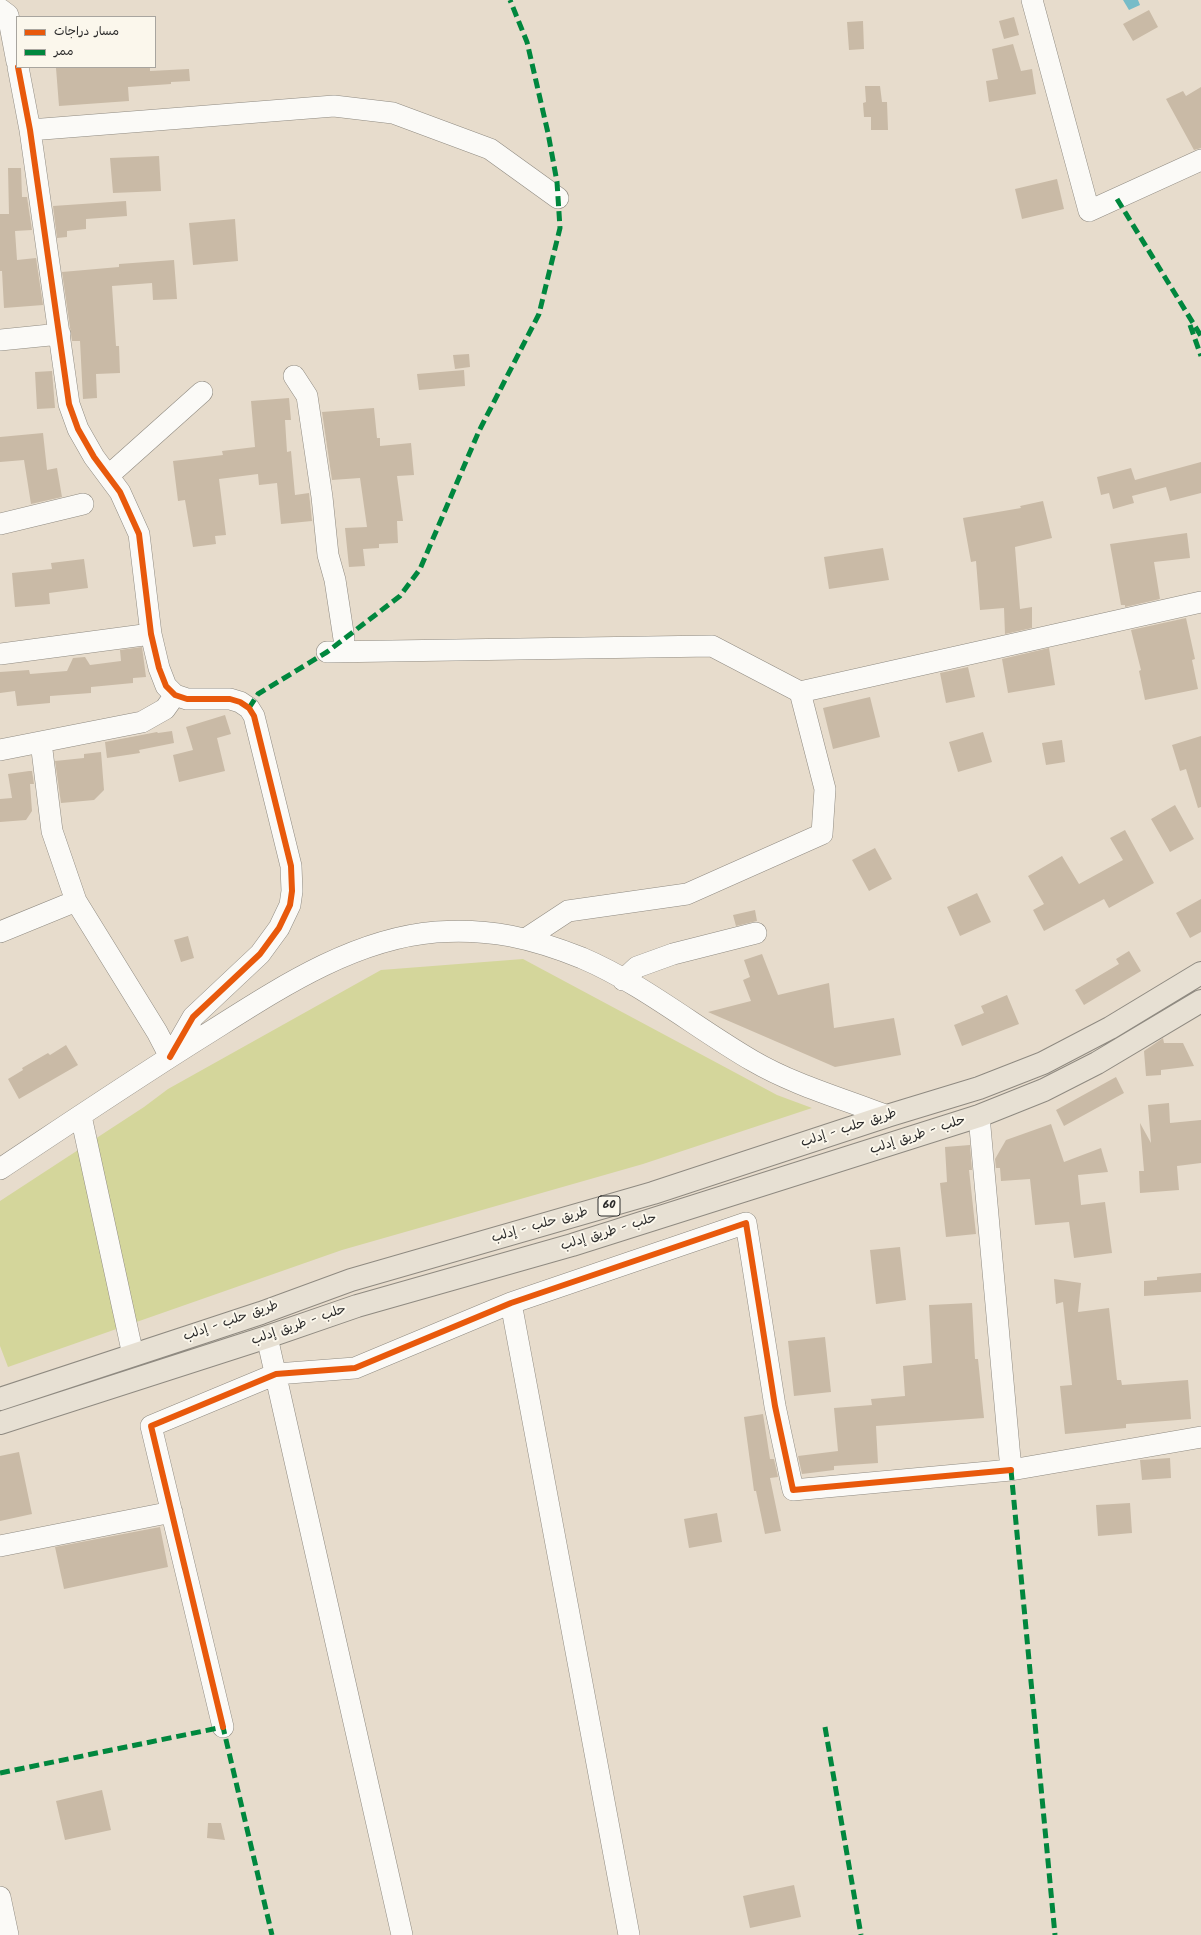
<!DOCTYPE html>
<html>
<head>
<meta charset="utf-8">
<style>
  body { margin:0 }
  #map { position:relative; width:1201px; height:1935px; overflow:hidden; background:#e7dccc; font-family:Kalam,"Playpen Sans Arabic",sans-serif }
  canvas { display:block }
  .legend { position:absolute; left:16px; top:16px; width:140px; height:52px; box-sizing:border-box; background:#fbf7ec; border:1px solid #a8a59f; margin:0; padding:5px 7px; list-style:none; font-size:12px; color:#2b2b2b }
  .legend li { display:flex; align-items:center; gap:8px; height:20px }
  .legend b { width:20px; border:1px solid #a8a59f }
</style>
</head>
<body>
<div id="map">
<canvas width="1201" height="1935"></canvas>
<ul class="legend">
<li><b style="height:5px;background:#e8590c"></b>مسار دراجات</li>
<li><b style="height:5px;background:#00873e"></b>ممر</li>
</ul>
</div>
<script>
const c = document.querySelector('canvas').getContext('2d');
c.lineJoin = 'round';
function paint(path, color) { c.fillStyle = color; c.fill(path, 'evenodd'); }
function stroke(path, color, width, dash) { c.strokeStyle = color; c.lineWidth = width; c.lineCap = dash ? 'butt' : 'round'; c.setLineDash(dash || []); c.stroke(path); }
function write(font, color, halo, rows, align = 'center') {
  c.font = font + ' Kalam,"Playpen Sans Arabic",sans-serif'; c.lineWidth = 4; c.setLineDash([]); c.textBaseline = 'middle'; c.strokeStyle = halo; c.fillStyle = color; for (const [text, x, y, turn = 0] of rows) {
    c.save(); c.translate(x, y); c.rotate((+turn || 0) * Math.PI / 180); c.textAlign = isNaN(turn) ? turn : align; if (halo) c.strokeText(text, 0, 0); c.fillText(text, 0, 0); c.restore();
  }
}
paint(new Path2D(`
  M 523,959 L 777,1095 L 812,1108 L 643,1164 L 342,1250 L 8,1367 L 0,1346 L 0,1201 L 144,1107 L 168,1089 L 381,970 Z`), '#d4d69b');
paint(new Path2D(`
  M 1123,0 L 1138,0 L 1140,5 L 1129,10 Z`), '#77bcc8');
paint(new Path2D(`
  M 1149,10 L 1158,27 L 1133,41 L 1123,24 Z
  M 1014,17 L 1019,35 L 1004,39 L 999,21 Z
  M 863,21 L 864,49 L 849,50 L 847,22 Z
  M 1013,44 L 1021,71 L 1032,69 L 1036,94 L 989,102 L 986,81 L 998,79 L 992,49 Z
  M 150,67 L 150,71 L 189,69 L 190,81 L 171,82 L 171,84 L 128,87 L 129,101 L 59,106 L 56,68 Z
  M 865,86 L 880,86 L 882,102 L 887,102 L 888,130 L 871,130 L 871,117 L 864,117 L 863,103 L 866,102 Z
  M 1201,87 L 1201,148 L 1194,150 L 1166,99 L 1183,91 L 1186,96 Z
  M 159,156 L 161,191 L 113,193 L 110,158 Z
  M 8,168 L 21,168 L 22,197 L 27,197 L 32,230 L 15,231 L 17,260 L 36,258 L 43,305 L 4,308 L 2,271 L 0,271 L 0,214 L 9,214 Z
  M 1057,179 L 1064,209 L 1022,219 L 1015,189 Z
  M 126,201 L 127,216 L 86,219 L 86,229 L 67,231 L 67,237 L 57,238 L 53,206 Z
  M 235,219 L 238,261 L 193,265 L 189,223 Z
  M 174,260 L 177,299 L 153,300 L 152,283 L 112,286 L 116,346 L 119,346 L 120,373 L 96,374 L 97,398 L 83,399 L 80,341 L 72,341 L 62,272 L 119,267 L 119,264 Z
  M 469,354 L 470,367 L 455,369 L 453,355 Z
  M 464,370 L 465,386 L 419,390 L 417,374 Z
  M 52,371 L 55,408 L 37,409 L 35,372 Z
  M 289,398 L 291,420 L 285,420 L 287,452 L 291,451 L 295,495 L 309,493 L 312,521 L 281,524 L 277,483 L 259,485 L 258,474 L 219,479 L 226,535 L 215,536 L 216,544 L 193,547 L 185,500 L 178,501 L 173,461 L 223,455 L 222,451 L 255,447 L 251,401 Z
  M 374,408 L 377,438 L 380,438 L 380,446 L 411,443 L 414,475 L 397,476 L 403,521 L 397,521 L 398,543 L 379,544 L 379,548 L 363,549 L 365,566 L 349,567 L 345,528 L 367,527 L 360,478 L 332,480 L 322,412 Z
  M 43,433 L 47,470 L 57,468 L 62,497 L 31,504 L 24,460 L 0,462 L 0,437 Z
  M 1201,462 L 1201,493 L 1170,501 L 1166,487 L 1132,496 L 1134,503 L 1113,509 L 1109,493 L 1101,495 L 1097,477 L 1131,468 L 1135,480 Z
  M 1043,501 L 1052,538 L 1015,547 L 1020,609 L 1032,607 L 1032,628 L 1005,634 L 1004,608 L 980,610 L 976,561 L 971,562 L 963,518 L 1021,508 L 1020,506 Z
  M 1187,533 L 1190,558 L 1154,562 L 1160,599 L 1125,607 L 1125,605 L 1121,605 L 1110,544 Z
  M 883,548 L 889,580 L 829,589 L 824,557 Z
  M 84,559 L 88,588 L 49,593 L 50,604 L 15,607 L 12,573 L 52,569 L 51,563 Z
  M 1186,618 L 1195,659 L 1192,660 L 1198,689 L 1145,700 L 1139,671 L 1141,670 L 1131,630 Z
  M 142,647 L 146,677 L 133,678 L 133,683 L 91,687 L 91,693 L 50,696 L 50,703 L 17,706 L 15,691 L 0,693 L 0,672 L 29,670 L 30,674 L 67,671 L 73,658 L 85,657 L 90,665 L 121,661 L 120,650 Z
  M 1049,648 L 1055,685 L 1008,693 L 1002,659 Z
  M 968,667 L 975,697 L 946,703 L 940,673 Z
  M 870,697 L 880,737 L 833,749 L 823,708 Z
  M 225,715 L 231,734 L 217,738 L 225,771 L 179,782 L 173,755 L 193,750 L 186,727 Z
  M 172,731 L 174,743 L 139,750 L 140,753 L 107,758 L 105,742 L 157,732 L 158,733 Z
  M 983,732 L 992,762 L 958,772 L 949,742 Z
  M 1201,736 L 1201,807 L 1198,808 L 1186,769 L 1180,771 L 1172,745 Z
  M 1062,740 L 1065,762 L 1046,765 L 1042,743 Z
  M 101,752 L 104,790 L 94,800 L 61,803 L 55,761 L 84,758 L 84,754 Z
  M 29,771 L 32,771 L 34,784 L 30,784 L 32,811 L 26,820 L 0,822 L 0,799 L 12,798 L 8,774 Z
  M 1175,805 L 1194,839 L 1170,852 L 1151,819 Z
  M 1125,830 L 1154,883 L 1109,908 L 1104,899 L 1044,931 L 1033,910 L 1044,904 L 1028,876 L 1062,856 L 1079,884 L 1123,860 L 1110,838 Z
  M 875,848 L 892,879 L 869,891 L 852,860 Z
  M 977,893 L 991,922 L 960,936 L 947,907 Z
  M 1201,899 L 1201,932 L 1190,938 L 1176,913 Z
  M 755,910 L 757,921 L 736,926 L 733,915 Z
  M 188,936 L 194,958 L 181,962 L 174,940 Z
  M 1129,951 L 1141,971 L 1084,1005 L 1075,990 L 1119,964 L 1116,959 Z
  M 762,954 L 778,995 L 829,983 L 834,1028 L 894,1018 L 901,1055 L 835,1067 L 708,1012 L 751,1001 L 743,980 L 750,977 L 744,960 Z
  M 1007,995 L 1019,1024 L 962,1046 L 954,1025 L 984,1013 L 981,1006 Z
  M 1163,1038 L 1164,1043 L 1183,1043 L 1194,1066 L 1161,1070 L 1161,1075 L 1146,1076 L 1144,1051 Z
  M 66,1045 L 78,1065 L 19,1099 L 8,1079 L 23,1070 L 22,1068 L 48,1053 L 50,1055 Z
  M 1116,1077 L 1124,1093 L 1064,1126 L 1056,1110 Z
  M 1169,1103 L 1170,1123 L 1201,1120 L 1201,1163 L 1177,1166 L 1179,1190 L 1140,1193 L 1139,1171 L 1144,1171 L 1140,1123 L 1151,1143 L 1148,1105 Z
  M 1051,1124 L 1064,1162 L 1101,1148 L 1108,1172 L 1078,1175 L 1081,1205 L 1105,1202 L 1112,1253 L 1074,1258 L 1069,1222 L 1035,1225 L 1030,1179 L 1001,1181 L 1000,1168 L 996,1168 L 995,1159 L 1006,1140 Z
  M 970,1145 L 972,1170 L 969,1170 L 976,1234 L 946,1237 L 940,1183 L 947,1182 L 945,1147 Z
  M 900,1247 L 906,1300 L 876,1304 L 870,1250 Z
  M 1201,1273 L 1201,1292 L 1144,1296 L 1144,1281 L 1157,1280 L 1157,1277 Z
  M 1054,1279 L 1081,1283 L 1078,1312 L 1109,1308 L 1117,1380 L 1121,1380 L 1122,1385 L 1188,1380 L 1191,1419 L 1126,1424 L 1126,1428 L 1065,1434 L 1060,1386 L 1072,1385 L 1063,1302 L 1056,1304 Z
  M 972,1303 L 975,1359 L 978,1359 L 984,1418 L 876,1426 L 878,1463 L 834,1466 L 834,1470 L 802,1474 L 798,1456 L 838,1451 L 834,1408 L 872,1405 L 871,1399 L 905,1396 L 903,1366 L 932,1363 L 929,1305 Z
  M 825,1337 L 831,1392 L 794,1396 L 788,1341 Z
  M 763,1414 L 770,1459 L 774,1459 L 778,1477 L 770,1478 L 781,1531 L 765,1534 L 756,1491 L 754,1491 L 744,1417 Z
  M 19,1452 L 32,1514 L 0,1521 L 0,1456 Z
  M 1170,1458 L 1171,1478 L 1142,1480 L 1140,1460 Z
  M 1130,1503 L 1132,1533 L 1098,1536 L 1096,1505 Z
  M 717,1513 L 722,1542 L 689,1548 L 684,1519 Z
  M 160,1527 L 168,1567 L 64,1589 L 55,1547 Z
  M 102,1790 L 111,1830 L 65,1840 L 56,1801 Z
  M 208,1823 L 221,1823 L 225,1840 L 207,1838 Z
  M 794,1885 L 801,1917 L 750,1928 L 743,1896 Z`), '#c9baa6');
const minor = new Path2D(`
  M 1032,0 L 1089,211 L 1201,160
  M 0,9 L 8,15 L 17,62
  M 18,67 L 30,130 L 69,404 L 78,429 L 94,457 L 120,492 L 139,534 L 151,634 L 159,668 L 166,686 L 175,695 L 187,699 L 230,699 L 240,702 L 249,708 L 254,716 L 291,866 L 292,891 L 290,905 L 279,928 L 260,954 L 193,1017 L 170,1057
  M 30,130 L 334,106 L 393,113 L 490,149 L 558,198
  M 0,340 L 60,334
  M 294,376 L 307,396 L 322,497 L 328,555 L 335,580 L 344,639
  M 108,476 L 202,392
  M 0,524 L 83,504
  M 327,652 L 712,646 L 800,692 L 825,789 L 822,834 L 687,894 L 568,911 L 527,938
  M 0,654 L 151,634
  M 800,692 L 1201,602
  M 41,742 L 52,831 L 76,901 L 157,1032 L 170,1057
  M 0,750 L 142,722 L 165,709 L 175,695
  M 0,932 L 76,901
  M 623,980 L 637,967 L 673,954 L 756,933
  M 81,1116 L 133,1355
  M 979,1116 L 1011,1470 L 1201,1437
  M 0,1169 C 68,1124 136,1078 205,1035 C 275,991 351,939 436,932 C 490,928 532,938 582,958 C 643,984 696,1028 753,1061 C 794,1085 844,1099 887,1116
  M 511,1303 L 629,1935
  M 267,1337 L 402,1935
  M 0,1546 L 172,1512
  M 223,1727 L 151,1426 L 276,1374 L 355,1368 L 511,1303 L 746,1223 L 775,1406 L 793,1490 L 1011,1470
  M 0,1897 L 8,1935`);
const highway = new Path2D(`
  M 0,1399 L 261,1313 L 351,1280 L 653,1193 L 887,1116 L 979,1088 L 1043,1063 L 1110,1028 L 1201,973
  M 0,1423 L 267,1337 L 357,1306 L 572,1245 L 979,1116 L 1044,1090 L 1097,1063 L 1201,1001`);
stroke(minor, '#8f8a81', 22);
stroke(highway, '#8f8a81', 24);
stroke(minor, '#fbfaf7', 21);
stroke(highway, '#e7e0d3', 22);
stroke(new Path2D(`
  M 1117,199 L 1201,336
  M 1190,325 L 1201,356
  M 249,708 L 258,694 L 327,652 L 400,596 L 420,569 L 479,431 L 539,314 L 560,228 L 557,182 L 548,133 L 527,42 L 510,0
  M 1011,1470 L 1055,1935
  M 825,1727 L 861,1935
  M 0,1773 L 223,1727 L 272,1935`), '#00873e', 5, [10, 5]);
stroke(new Path2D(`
  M 18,67 L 30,130 L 69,404 L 78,429 L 94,457 L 120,492 L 139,534 L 151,634 L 159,668 L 166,686 L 175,695 L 187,699 L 230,699 L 240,702 L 249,708 L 254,716 L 291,866 L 292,891 L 290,905 L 279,928 L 260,954 L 193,1017 L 170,1057
  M 223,1727 L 151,1426 L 276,1374 L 355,1368 L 511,1303 L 746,1223 L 775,1406 L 793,1490 L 1011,1470`), '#e8590c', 6);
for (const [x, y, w] of [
  [609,1206,22]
]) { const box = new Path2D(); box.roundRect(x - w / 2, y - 10, w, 20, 3); c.fillStyle = '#fbf7ec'; c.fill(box); stroke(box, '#2b2b2b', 1); }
write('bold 12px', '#2b2b2b', null, [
  ["60",609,1206]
]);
write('13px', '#2b2b2b', '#fbf7ec', [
  ["طريق حلب - إدلب",849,1129,-18],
  ["حلب - طريق إدلب",918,1136,-18],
  ["طريق حلب - إدلب",540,1226,-16],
  ["حلب - طريق إدلب",609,1233,-17],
  ["طريق حلب - إدلب",231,1322,-19],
  ["حلب - طريق إدلب",299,1326,-19]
]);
</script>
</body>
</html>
